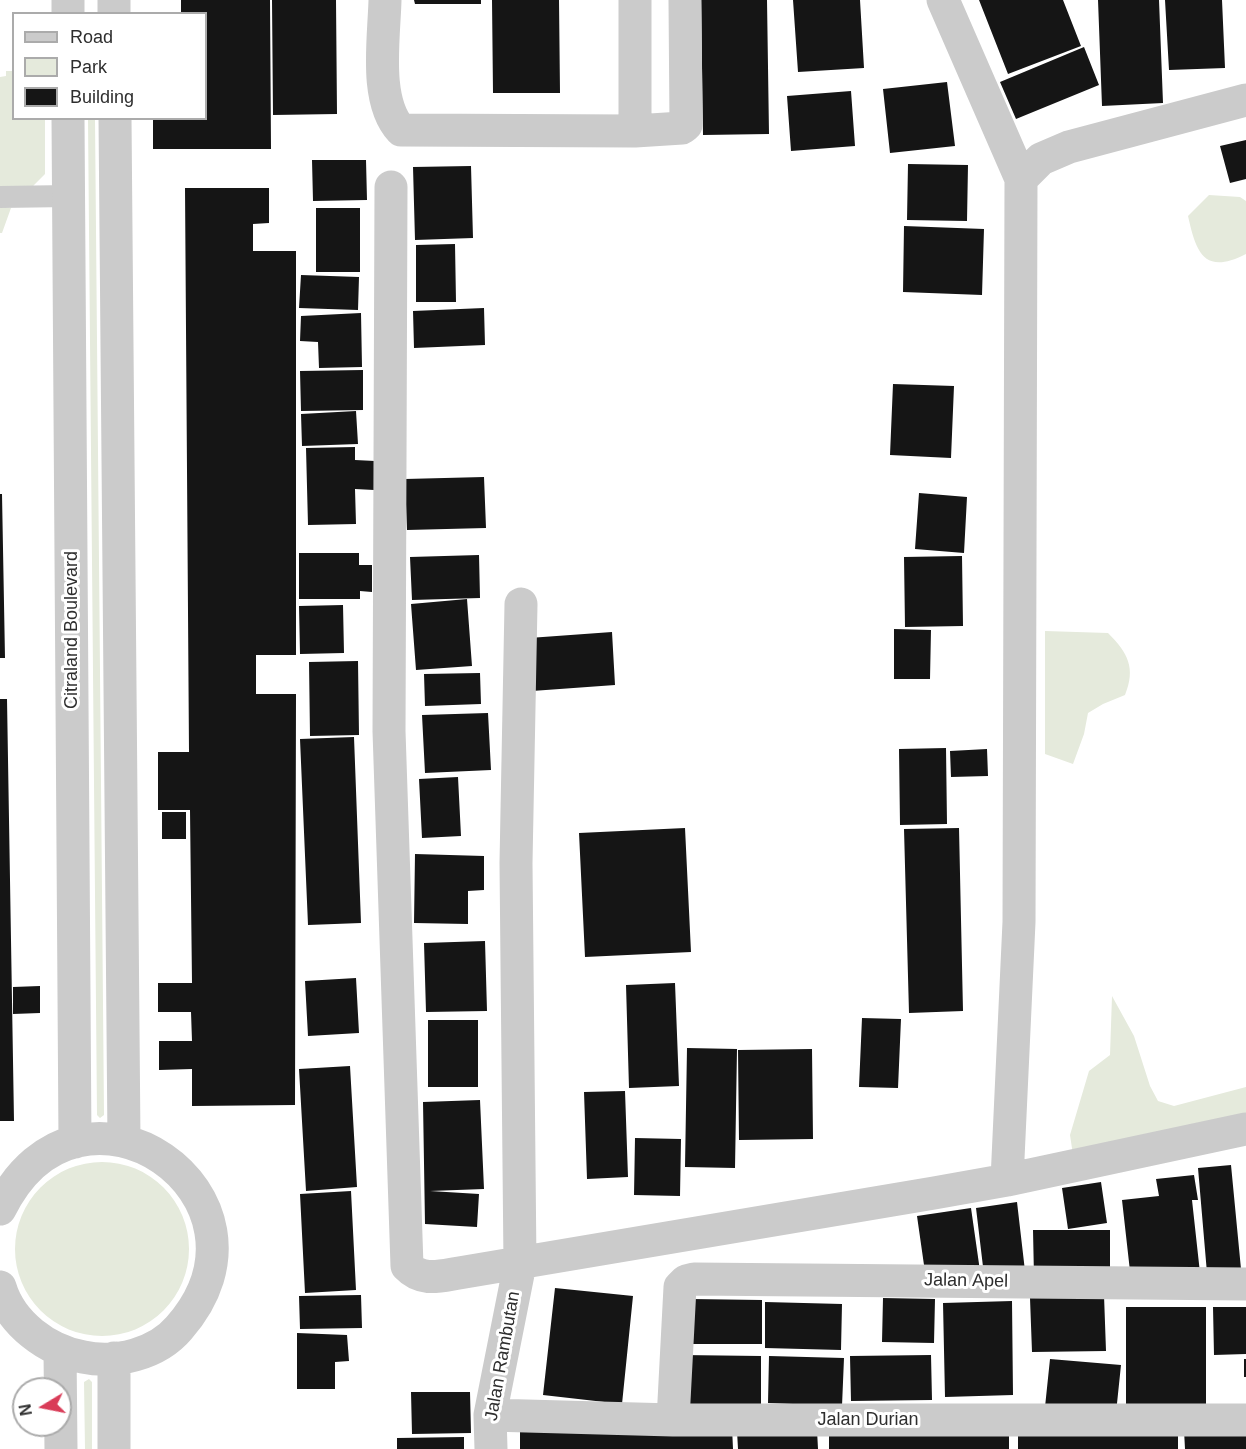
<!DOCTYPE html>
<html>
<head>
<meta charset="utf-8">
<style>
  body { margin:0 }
  #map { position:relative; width:1246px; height:1449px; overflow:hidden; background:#fff; font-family:Helvetica,sans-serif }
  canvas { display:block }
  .legend { position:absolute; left:12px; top:12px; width:195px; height:108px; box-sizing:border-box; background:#fff; border:2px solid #ababab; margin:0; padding:8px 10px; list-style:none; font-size:18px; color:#2e2e2e }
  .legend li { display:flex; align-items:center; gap:12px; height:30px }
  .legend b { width:30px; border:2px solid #ababab }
  .north { position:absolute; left:12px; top:1377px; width:60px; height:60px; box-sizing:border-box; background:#fff; border:2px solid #ababab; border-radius:50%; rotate:260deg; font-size:16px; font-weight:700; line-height:24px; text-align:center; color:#2e2e2e }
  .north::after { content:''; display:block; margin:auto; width:21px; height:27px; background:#d93c58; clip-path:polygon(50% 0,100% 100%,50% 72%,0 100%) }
</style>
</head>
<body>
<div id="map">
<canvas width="1246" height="1449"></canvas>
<ul class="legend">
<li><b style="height:8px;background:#cbcbcb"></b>Road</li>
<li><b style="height:16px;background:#e5eadc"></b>Park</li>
<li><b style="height:16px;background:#151515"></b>Building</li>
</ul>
<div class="north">N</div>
</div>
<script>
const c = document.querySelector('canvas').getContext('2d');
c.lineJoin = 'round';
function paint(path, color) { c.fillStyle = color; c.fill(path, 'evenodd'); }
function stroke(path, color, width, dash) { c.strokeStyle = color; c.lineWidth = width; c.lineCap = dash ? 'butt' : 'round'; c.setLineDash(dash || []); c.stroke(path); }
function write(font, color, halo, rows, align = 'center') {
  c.font = font + ' Helvetica,sans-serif'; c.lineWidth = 6; c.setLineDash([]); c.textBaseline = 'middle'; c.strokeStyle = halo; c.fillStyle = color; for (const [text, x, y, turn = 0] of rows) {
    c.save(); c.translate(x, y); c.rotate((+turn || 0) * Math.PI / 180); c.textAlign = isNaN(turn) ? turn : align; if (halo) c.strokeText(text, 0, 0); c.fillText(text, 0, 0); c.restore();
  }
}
paint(new Path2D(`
  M 6,71 L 13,71 L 14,118 L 45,119 L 45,174 L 33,186 L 0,188 L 0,77 L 6,76 Z
  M 88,119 L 95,119 L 104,1115 L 100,1118 L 97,1115 Z
  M 1209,195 L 1240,197 L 1246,201 L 1246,254 C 1203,276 1196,251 1188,216 Z
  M 0,207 L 11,208 L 2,233 L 0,233 Z
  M 1045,631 L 1108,633 C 1128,653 1136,668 1125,695 L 1103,704 L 1088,713 L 1084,734 L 1073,764 L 1045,754 Z
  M 1112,996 L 1134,1036 L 1150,1086 L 1158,1101 L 1174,1106 L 1246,1087 L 1246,1116 L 1073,1155 L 1070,1135 L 1089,1071 L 1110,1055 Z
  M15 1249a87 87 0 1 1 174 0a87 87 0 1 1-174 0Z
  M 89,1379 L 92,1382 L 92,1449 L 85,1449 L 84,1382 Z`), '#e5eadc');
paint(new Path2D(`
  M 181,0 L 270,0 L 271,149 L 153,149 L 153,118 L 206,118 L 206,14 L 181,14 Z
  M 272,0 L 336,0 L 337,114 L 273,115 Z
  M 414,0 L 481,0 L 481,4 L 415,4 Z
  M 492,0 L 559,0 L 560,93 L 493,93 Z
  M 701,0 L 767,0 L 769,134 L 703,135 Z
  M 793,0 L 860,0 L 864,68 L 798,72 Z
  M 979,0 L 1063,0 L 1081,46 L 1008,74 Z
  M 1098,0 L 1159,0 L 1163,103 L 1102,106 Z
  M 1165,0 L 1222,0 L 1225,68 L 1169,70 Z
  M 1084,47 L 1099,85 L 1016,119 L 1000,82 Z
  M 947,82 L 955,146 L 890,153 L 883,89 Z
  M 851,91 L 855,146 L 791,151 L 787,96 Z
  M 1246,140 L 1246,179 L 1230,183 L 1220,146 Z
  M 312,160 L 366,160 L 367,200 L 313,201 Z
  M 908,164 L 968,165 L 967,221 L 907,220 Z
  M 471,166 L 473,238 L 415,240 L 413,167 Z
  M 185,188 L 269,188 L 269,223 L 253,224 L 253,251 L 296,251 L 296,655 L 256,655 L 256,694 L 296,694 L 295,1105 L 192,1106 L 192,1069 L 159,1070 L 159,1041 L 192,1041 L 191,1012 L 158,1012 L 158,983 L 192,983 L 190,810 L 158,810 L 158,752 L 189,752 Z
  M 316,208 L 360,208 L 360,272 L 316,272 Z
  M 904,226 L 984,229 L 982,295 L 903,292 Z
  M 455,244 L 456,302 L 416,302 L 416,245 Z
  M 301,275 L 359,277 L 358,310 L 299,308 Z
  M 484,308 L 485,345 L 414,348 L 413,311 Z
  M 361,313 L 362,367 L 319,368 L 318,342 L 300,341 L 301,316 Z
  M 363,370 L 363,410 L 301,411 L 300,371 Z
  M 893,384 L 954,386 L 951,458 L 890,455 Z
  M 356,411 L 358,444 L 302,446 L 301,414 Z
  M 355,447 L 355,460 L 375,461 L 374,490 L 355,489 L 356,524 L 308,525 L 306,448 Z
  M 484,477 L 486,528 L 407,530 L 405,479 Z
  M 919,493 L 967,497 L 964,553 L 915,549 Z
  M 0,494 L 2,494 L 5,658 L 0,658 Z
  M 299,553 L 359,553 L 359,565 L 372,565 L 372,592 L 360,591 L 360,599 L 299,599 Z
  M 479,555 L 480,598 L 412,600 L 410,557 Z
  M 962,556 L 963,626 L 905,627 L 904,557 Z
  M 467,599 L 472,666 L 416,670 L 411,604 Z
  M 343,605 L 344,653 L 300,654 L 299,606 Z
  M 894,629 L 931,630 L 930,679 L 894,679 Z
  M 612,632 L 615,685 L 532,691 L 529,638 Z
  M 358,661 L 359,735 L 310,736 L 309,662 Z
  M 480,673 L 481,704 L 425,706 L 424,674 Z
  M 0,699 L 7,699 L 14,1121 L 0,1121 Z
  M 488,713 L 491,770 L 425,773 L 422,715 Z
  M 354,737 L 361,923 L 308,925 L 300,739 Z
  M 946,748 L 947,824 L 900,825 L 899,749 Z
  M 987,749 L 988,776 L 951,777 L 950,751 Z
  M 458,777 L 461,836 L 422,838 L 419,779 Z
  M 162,812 L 186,812 L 186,839 L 162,839 Z
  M 685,828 L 691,952 L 585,957 L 579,833 Z
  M 959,828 L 963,1011 L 909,1013 L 904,829 Z
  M 415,854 L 484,856 L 484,890 L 468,891 L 468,924 L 414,923 Z
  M 485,941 L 487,1011 L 426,1012 L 424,943 Z
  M 356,978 L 359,1033 L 308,1036 L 305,981 Z
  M 675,983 L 679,1086 L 629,1088 L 626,985 Z
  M 40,986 L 40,1013 L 13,1014 L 13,987 Z
  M 862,1018 L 901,1019 L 898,1088 L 859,1087 Z
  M 428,1020 L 478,1020 L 478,1087 L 428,1087 Z
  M 687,1048 L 737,1049 L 735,1168 L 685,1167 Z
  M 812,1049 L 813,1139 L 739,1140 L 738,1050 Z
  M 350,1066 L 357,1187 L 306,1191 L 299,1069 Z
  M 625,1091 L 628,1177 L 587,1179 L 584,1092 Z
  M 480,1100 L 484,1189 L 430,1191 L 479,1194 L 477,1227 L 425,1224 L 423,1102 Z
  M 635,1138 L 681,1139 L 680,1196 L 634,1195 Z
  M 1231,1165 L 1241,1269 L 1207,1273 L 1198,1168 Z
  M 1194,1175 L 1198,1200 L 1192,1200 L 1200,1273 L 1131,1280 L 1122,1200 L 1159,1196 L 1156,1179 Z
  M 1101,1182 L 1107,1223 L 1068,1229 L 1062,1188 Z
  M 351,1191 L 356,1290 L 305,1293 L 300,1194 Z
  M 1017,1202 L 1025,1271 L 984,1275 L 976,1208 Z
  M 971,1208 L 980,1271 L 926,1279 L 917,1216 Z
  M 1033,1230 L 1110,1230 L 1110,1277 L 1034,1277 Z
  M 555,1288 L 633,1296 L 622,1404 L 543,1395 Z
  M 361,1295 L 362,1328 L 300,1329 L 299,1296 Z
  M 1104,1295 L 1106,1351 L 1032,1352 L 1030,1298 Z
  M 883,1298 L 935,1299 L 934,1343 L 882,1342 Z
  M 691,1299 L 762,1300 L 762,1344 L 690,1344 Z
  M 1012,1301 L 1013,1395 L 945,1397 L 943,1303 Z
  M 765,1302 L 842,1304 L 841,1350 L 765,1348 Z
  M 1126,1307 L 1206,1307 L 1206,1408 L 1126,1408 Z
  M 1213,1307 L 1246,1307 L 1246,1354 L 1214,1355 Z
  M 297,1333 L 347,1335 L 349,1361 L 335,1362 L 335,1389 L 297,1389 Z
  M 681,1355 L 761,1356 L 761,1408 L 681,1407 Z
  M 931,1355 L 932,1400 L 851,1401 L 850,1356 Z
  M 769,1356 L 844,1358 L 842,1406 L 768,1403 Z
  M 1050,1359 L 1121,1365 L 1116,1413 L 1045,1407 Z
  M 1244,1359 L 1246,1359 L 1246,1377 L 1244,1377 Z
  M 411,1392 L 470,1392 L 471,1433 L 412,1434 Z
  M 732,1427 L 733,1449 L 520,1449 L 520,1431 Z
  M 1246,1428 L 1246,1449 L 1185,1449 L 1184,1430 Z
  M 817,1430 L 818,1449 L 738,1449 L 737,1431 Z
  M 829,1433 L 1009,1433 L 1009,1449 L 829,1449 Z
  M 1018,1435 L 1178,1436 L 1178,1449 L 1018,1449 Z
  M 464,1437 L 464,1449 L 397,1449 L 397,1438 Z`), '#151515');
stroke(new Path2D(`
  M 0,197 L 69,196`), '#cbcbcb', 22);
stroke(new Path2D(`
  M 68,0 L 68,14
  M 114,0 L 114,14
  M 385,0 C 384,39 374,101 401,130 L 635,131 L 682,128 L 686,125 L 685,0
  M 635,0 L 635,131
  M 943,0 L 1021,179
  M 68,118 L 75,1142
  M 115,118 L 124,1141
  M 391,187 L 389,731 L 407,1266 C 422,1282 440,1276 459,1273 L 934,1193 L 1007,1180 L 1246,1129
  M 1007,1180 L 1019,922 L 1021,179 L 1041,159 L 1069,147 L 1246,100
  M 0,1209 C 80,1047 294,1197 179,1328 C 157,1354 116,1364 83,1357 C 47,1350 11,1324 0,1287
  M 60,1351 L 61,1449
  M 114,1358 L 114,1449
  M 490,1415 L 673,1420 L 1246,1420
  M 673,1420 L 680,1287 L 686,1281 L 694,1279 L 1246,1284
  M 491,1449 L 490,1415 L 520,1264 L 516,863 L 521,604`), '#cbcbcb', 33);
write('18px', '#2e2e2e', '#fff', [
  ["Citraland Boulevard",72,630,-90],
  ["Jalan Apel",966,1281,1],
  ["Jalan Rambutan",503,1356,-80],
  ["Jalan Durian",868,1420]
]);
</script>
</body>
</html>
